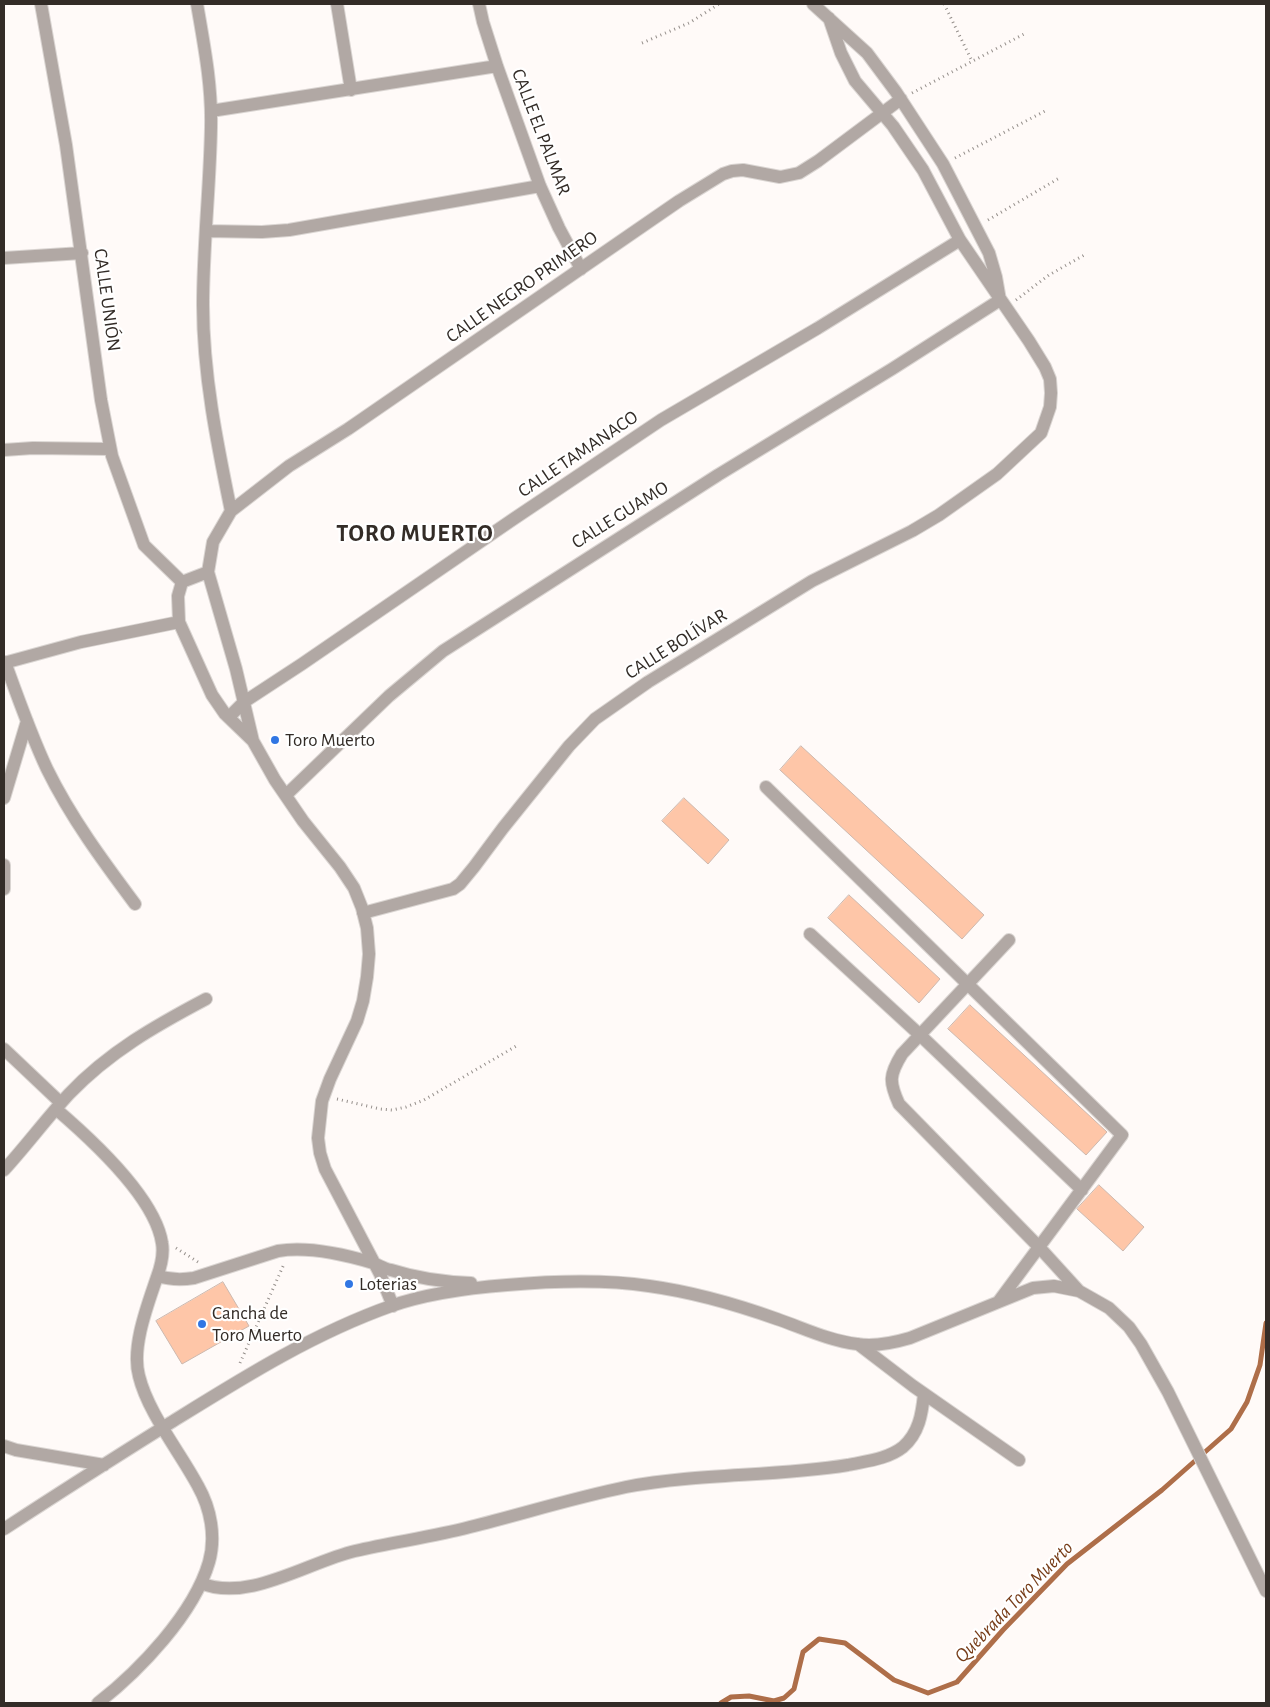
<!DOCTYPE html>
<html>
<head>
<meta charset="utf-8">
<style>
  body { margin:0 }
  #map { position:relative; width:1270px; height:1707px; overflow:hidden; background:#fffaf8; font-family:"Alegreya Sans",sans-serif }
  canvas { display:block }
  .frame { position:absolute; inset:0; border:5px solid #332c27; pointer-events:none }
</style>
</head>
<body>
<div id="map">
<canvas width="1270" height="1707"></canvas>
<div class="frame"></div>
</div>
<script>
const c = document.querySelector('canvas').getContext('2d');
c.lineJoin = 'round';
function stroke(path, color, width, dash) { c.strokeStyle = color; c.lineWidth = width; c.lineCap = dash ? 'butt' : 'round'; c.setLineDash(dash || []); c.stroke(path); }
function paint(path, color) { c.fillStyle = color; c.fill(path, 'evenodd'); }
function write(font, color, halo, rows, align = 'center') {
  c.font = font + ' "Alegreya Sans",sans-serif'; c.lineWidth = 4.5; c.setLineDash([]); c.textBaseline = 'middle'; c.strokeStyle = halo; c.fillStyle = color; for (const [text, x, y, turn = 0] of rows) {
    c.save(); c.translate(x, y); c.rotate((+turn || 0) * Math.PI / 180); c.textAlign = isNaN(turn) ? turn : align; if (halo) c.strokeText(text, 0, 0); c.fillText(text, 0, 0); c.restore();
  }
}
stroke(new Path2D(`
  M 721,1703 L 731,1697 L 749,1696 L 774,1701 L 784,1698 L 794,1689 L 803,1652 L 819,1639 L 845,1643 L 894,1680 L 928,1693 L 957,1682 L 1003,1630 L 1067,1564 L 1162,1490 L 1231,1429 L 1247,1402 L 1260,1365 L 1266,1323`), '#ae6e49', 5);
const building = new Path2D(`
  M 801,746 L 984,915 L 962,939 L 780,770 Z
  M 684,798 L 729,840 L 708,864 L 662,821 Z
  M 849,895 L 940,979 L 919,1003 L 828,918 Z
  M 970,1005 L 1107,1132 L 1086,1155 L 948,1029 Z
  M 1099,1185 L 1144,1227 L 1123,1251 L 1077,1209 Z
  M 223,1282 L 249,1326 L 182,1364 L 156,1321 Z`);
paint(building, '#fec6a8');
stroke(building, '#ccb8ae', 1);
const minor = new Path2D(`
  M 41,4 L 66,145 L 101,400 L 112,456 L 144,545 L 182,582
  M 197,4 C 204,45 212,85 211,127 C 210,187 203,246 203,305 C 203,374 217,443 231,511
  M 337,4 L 351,90
  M 479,4 L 483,22 L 497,66 L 540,186 L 559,228 L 581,269
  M 211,111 L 497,66
  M 206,231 L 262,232 L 289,230 L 540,186
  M 4,258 L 82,253
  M 4,450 L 33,448 L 110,449
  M 182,582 L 178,596 L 179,622 L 212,695 L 225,714 L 253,741
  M 182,582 L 208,572
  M 5,662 C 18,698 31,735 47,769 C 71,818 103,861 135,904
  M 4,663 L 81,642 L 179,622
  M 229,717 L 244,702 L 302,664 L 512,520 L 661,420 L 818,328 L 960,240
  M 766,787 L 1122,1135 L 999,1301
  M 286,795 L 389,696 L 443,651 L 718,475 L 892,369 L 1000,300 L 996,277 L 989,253 L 943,164 L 896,92 L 867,53 L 813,4
  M 4,798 L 27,721
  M 4,865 L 4,889
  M 363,913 L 453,889 L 460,884 L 474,867 L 503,828 L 569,746 L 595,719 L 648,682 L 812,581 L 912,531 L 939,515 L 997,474 L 1041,433 L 1050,407 L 1051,393 L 1050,379 L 1045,367 L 1029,341 L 960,240 L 923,170 L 893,126 L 855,81 L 841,53 L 829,18
  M 810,934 L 920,1035 L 1082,1190
  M 1009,940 L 902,1054 C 889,1075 889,1082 899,1104 L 1039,1247 L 1079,1291
  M 4,1049 L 61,1103
  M 56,1109 C 91,1139 155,1197 162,1243 C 164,1254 161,1266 157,1277 C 148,1304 131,1347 139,1376 C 148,1413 180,1452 198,1486 C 211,1509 216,1537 209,1562 C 194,1614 139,1671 98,1703
  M 4,1170 C 26,1146 46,1119 69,1094 C 109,1052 155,1026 206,999
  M 158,1276 C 171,1280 181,1280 194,1278 L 278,1251 C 308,1246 343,1254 373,1263 C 379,1265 384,1269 391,1270 C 416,1278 444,1282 471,1283
  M 393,1306 L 380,1274 L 325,1169 L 320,1153 L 318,1138 L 322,1101 L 330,1079 L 357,1021 L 363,1001 L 367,977 L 369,954 L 367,928 L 362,908 L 354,888 L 340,867 L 303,821 L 275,780 L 253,741 L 236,669 L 208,572 L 213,542 L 231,511 L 289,466 L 348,429 L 679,201 L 723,174 L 732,171 L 743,170 L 780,177 L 799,173 L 818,161 L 901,99
  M 858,1344 L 913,1386 L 1019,1460
  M 4,1446 L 16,1450 L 104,1465
  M 4,1529 C 59,1493 114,1458 170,1423 C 241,1379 312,1334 391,1306 C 428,1293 468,1288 507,1285 C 554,1281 602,1279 649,1286 C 693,1292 735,1304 777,1319 C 803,1328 830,1341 857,1344 C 875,1347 893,1343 910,1338 L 1033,1288 L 1054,1286 L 1079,1291 L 1109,1308 L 1129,1327 L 1141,1344 L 1168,1392 L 1266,1591
  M 201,1583 C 248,1603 308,1562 355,1551 C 393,1542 432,1537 470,1527 C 522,1514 573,1498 626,1487 C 699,1473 774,1477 848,1465 C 866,1461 888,1459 903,1447 C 919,1433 922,1414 924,1394`);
stroke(minor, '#dad5d2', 14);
stroke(new Path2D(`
  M 944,4 L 972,61
  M 642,43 L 689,23 L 719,4
  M 912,93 L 1026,33
  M 955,158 L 1047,110
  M 988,220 L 1061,177
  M 1016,300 L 1049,275 L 1086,254
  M 337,1099 L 380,1109 L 392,1110 L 406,1107 L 424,1100 L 518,1045
  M 176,1248 L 198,1262
  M 240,1363 L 284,1264`), '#958f8b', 3, [1, 4]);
stroke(minor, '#b1a8a4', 12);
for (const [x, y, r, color] of [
  [275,740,5,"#3176e3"],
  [349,1284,5,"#3176e3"],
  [202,1324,5,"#3176e3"]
]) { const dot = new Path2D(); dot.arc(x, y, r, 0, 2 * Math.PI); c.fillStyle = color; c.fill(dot); stroke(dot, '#fff', 2); }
write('19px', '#332c27', '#fff', [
  ["CALLE EL PALMAR",541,132,69],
  ["CALLE NEGRO PRIMERO",522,287,-35],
  ["CALLE UNIÓN",107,300,82],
  ["CALLE TAMANACO",578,454,-34],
  ["CALLE GUAMO",620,515,-32],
  ["CALLE BOLÍVAR",676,644,-32]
]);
write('19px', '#332c27', '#fff', [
  ["Toro Muerto",285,740],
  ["Loterias",359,1284],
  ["Cancha de",212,1313],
  ["Toro Muerto",212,1335]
], 'left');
write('italic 20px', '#773d19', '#fff', [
  ["Quebrada Toro Muerto",1014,1602,-46]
]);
c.letterSpacing = '1px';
write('bold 24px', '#332c27', '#fff', [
  ["TORO MUERTO",415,534]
]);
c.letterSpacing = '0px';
</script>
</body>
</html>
